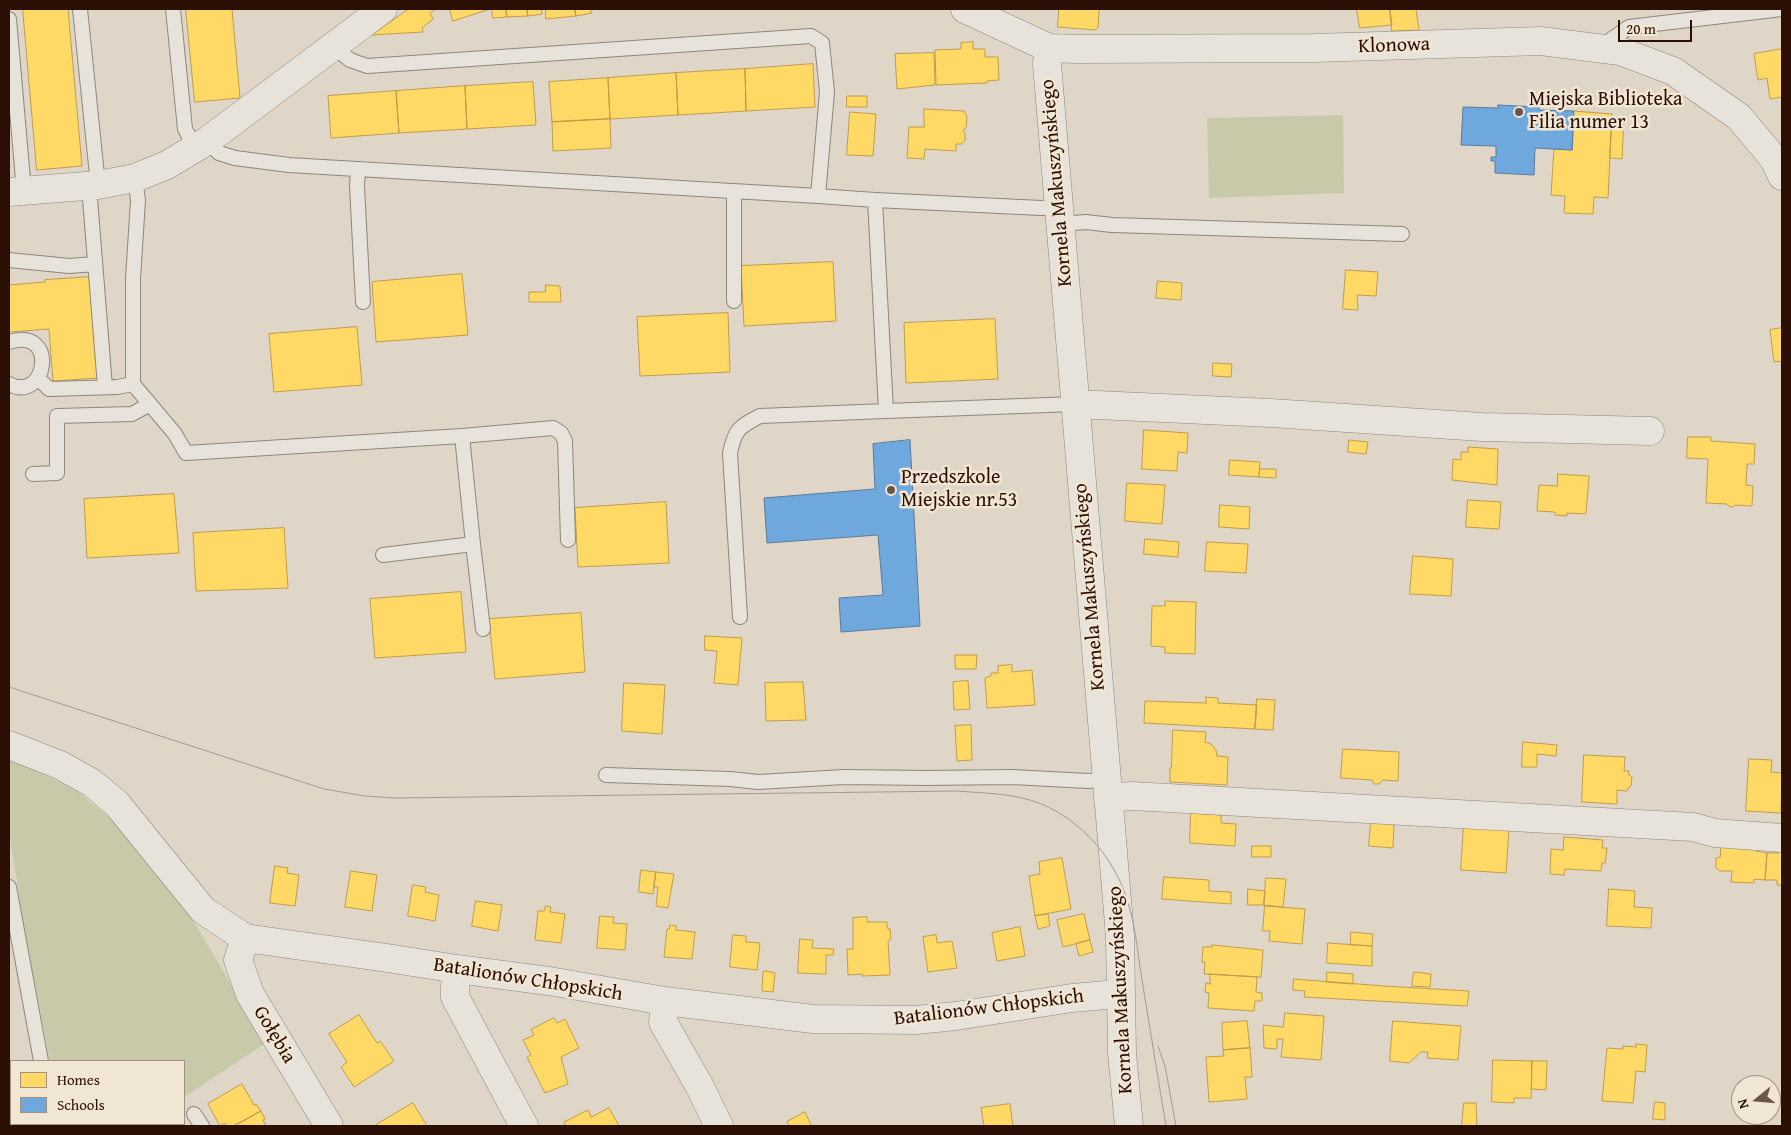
<!DOCTYPE html>
<html>
<head>
<meta charset="utf-8">
<style>
  body { margin:0 }
  #map { position:relative; width:1791px; height:1135px; overflow:hidden; background:#dfd6c7; font-family:"Gentium Book Plus",serif }
  canvas { display:block }
  .frame { position:absolute; inset:0; border:10px solid #2c0f04; pointer-events:none }
  .legend { position:absolute; left:10px; top:1060px; width:175px; height:65px; box-sizing:border-box; background:#f1e6d4; border:1px solid #a29081; margin:0; padding:6px 9px; list-style:none; font-size:15px; color:#2c0f04 }
  .legend li { display:flex; align-items:center; gap:10px; height:25px }
  .legend b { width:25px; border:1px solid #a29081 }
  .north { position:absolute; left:1731px; top:1075px; width:50px; height:50px; box-sizing:border-box; background:#f1e6d4; border:1px solid #a29081; border-radius:50%; rotate:253deg; font-size:14px; font-weight:700; line-height:20px; text-align:center; color:#2c0f04 }
  .north::after { content:''; display:block; margin:auto; width:18px; height:22px; background:#6b5548; clip-path:polygon(50% 0,100% 100%,50% 72%,0 100%) }
  .scale { position:absolute; left:1618px; top:20px; width:74px; height:22px; box-sizing:border-box; border:2px solid #2c0f04; border-top:0; padding-left:6px; font-size:15px; line-height:18px; white-space:nowrap; color:#2c0f04; -webkit-text-stroke:4px #f1e6d4; paint-order:stroke }
</style>
</head>
<body>
<div id="map">
<canvas width="1791" height="1135"></canvas>
<div class="frame"></div>
<ul class="legend">
<li><b style="height:14px;background:#ffd966"></b>Homes</li>
<li><b style="height:14px;background:#6fa8dc"></b>Schools</li>
</ul>
<div class="north">N</div>
<div class="scale">20 m</div>
</div>
<script>
const c = document.querySelector('canvas').getContext('2d');
c.lineJoin = 'round';
function paint(path, color) { c.fillStyle = color; c.fill(path, 'evenodd'); }
function stroke(path, color, width, dash) { c.strokeStyle = color; c.lineWidth = width; c.lineCap = dash ? 'butt' : 'round'; c.setLineDash(dash || []); c.stroke(path); }
function write(font, color, halo, rows, align = 'center') {
  c.font = font + ' "Gentium Book Plus",serif'; c.lineWidth = 5; c.setLineDash([]); c.textBaseline = 'middle'; c.strokeStyle = halo; c.fillStyle = color; for (const [text, x, y, turn = 0] of rows) {
    c.save(); c.translate(x, y); c.rotate((+turn || 0) * Math.PI / 180); c.textAlign = isNaN(turn) ? turn : align; if (halo) c.strokeText(text, 0, 0); c.fillText(text, 0, 0); c.restore();
  }
}
paint(new Path2D(`
  M 1343,115 L 1344,193 L 1209,198 L 1207,118 Z
  M 9,759 L 13,759 L 77,791 L 131,836 L 194,922 L 266,1043 L 184,1097 L 184,1061 L 50,1061 L 25,932 L 9,832 Z
  M 62,1124 L 169,1124 L 170,1126 L 62,1126 Z`), '#c8c9a9');
const homes = new Path2D(`
  M 23,9 L 68,9 L 82,166 L 37,170 Z
  M 186,9 L 232,9 L 240,98 L 195,102 Z
  M 409,9 L 436,9 L 430,13 L 433,19 L 422,28 L 423,32 L 372,35 Z
  M 450,9 L 490,9 L 453,21 Z
  M 492,9 L 506,9 L 507,17 L 493,18 Z
  M 506,9 L 527,9 L 528,16 L 507,17 Z
  M 527,9 L 541,9 L 542,14 L 528,16 Z
  M 546,9 L 575,9 L 576,16 L 546,19 Z
  M 575,9 L 590,9 L 592,13 L 576,16 Z
  M 1059,9 L 1099,9 L 1098,28 L 1095,30 L 1058,27 Z
  M 1357,9 L 1390,9 L 1392,25 L 1360,28 Z
  M 1390,9 L 1416,9 L 1419,30 L 1392,31 Z
  M 973,42 L 973,49 L 985,49 L 985,57 L 998,57 L 999,80 L 987,81 L 987,83 L 936,85 L 935,50 L 961,49 L 961,43 Z
  M 1782,49 L 1782,97 L 1770,99 L 1767,78 L 1758,80 L 1754,54 Z
  M 934,53 L 935,85 L 897,89 L 895,54 Z
  M 813,64 L 815,107 L 746,111 L 745,69 Z
  M 745,69 L 746,111 L 678,115 L 676,73 Z
  M 676,73 L 678,115 L 610,119 L 608,78 Z
  M 608,78 L 610,119 L 552,122 L 549,82 Z
  M 533,82 L 536,125 L 467,129 L 465,86 Z
  M 465,86 L 467,129 L 399,133 L 396,91 Z
  M 396,91 L 399,133 L 331,138 L 328,96 Z
  M 847,96 L 867,96 L 867,107 L 847,107 Z
  M 924,109 L 964,111 L 967,116 L 966,128 L 963,130 L 965,134 L 965,140 L 962,144 L 956,144 L 956,151 L 925,149 L 924,159 L 907,158 L 909,127 L 924,127 Z
  M 1574,111 L 1612,114 L 1608,198 L 1594,197 L 1593,214 L 1564,213 L 1565,196 L 1551,195 L 1554,149 L 1572,150 Z
  M 850,112 L 876,114 L 873,156 L 847,155 Z
  M 1612,117 L 1624,117 L 1622,159 L 1610,158 Z
  M 610,119 L 611,148 L 553,151 L 552,122 Z
  M 833,262 L 836,321 L 744,326 L 741,266 Z
  M 1346,270 L 1378,272 L 1376,296 L 1357,295 L 1358,310 L 1343,309 Z
  M 462,274 L 468,335 L 376,342 L 372,282 Z
  M 91,277 L 99,378 L 53,381 L 49,329 L 9,332 L 9,285 L 45,282 L 45,280 Z
  M 1158,281 L 1182,283 L 1181,300 L 1156,298 Z
  M 546,285 L 560,286 L 561,302 L 529,302 L 529,292 L 545,292 Z
  M 728,313 L 730,372 L 640,376 L 637,317 Z
  M 995,319 L 998,379 L 906,383 L 904,323 Z
  M 357,327 L 362,385 L 274,392 L 269,334 Z
  M 1782,328 L 1782,361 L 1774,362 L 1770,330 Z
  M 1213,363 L 1232,364 L 1231,377 L 1213,376 Z
  M 1144,430 L 1188,433 L 1187,453 L 1178,452 L 1177,471 L 1142,469 Z
  M 1688,437 L 1711,437 L 1711,441 L 1755,444 L 1754,464 L 1747,464 L 1746,485 L 1753,486 L 1752,506 L 1735,505 L 1733,507 L 1730,507 L 1727,504 L 1706,503 L 1708,459 L 1687,458 Z
  M 1349,440 L 1368,442 L 1366,454 L 1348,452 Z
  M 1468,447 L 1498,449 L 1497,485 L 1452,480 L 1453,459 L 1461,460 L 1461,452 L 1468,452 Z
  M 1230,460 L 1260,462 L 1259,477 L 1229,475 Z
  M 1260,469 L 1276,469 L 1276,478 L 1259,477 Z
  M 1558,474 L 1589,476 L 1586,514 L 1567,513 L 1567,516 L 1555,515 L 1555,512 L 1537,511 L 1539,485 L 1557,486 Z
  M 1127,483 L 1165,485 L 1162,524 L 1125,521 Z
  M 174,494 L 179,553 L 87,558 L 84,499 Z
  M 1468,500 L 1501,502 L 1499,529 L 1466,527 Z
  M 666,502 L 669,563 L 578,567 L 575,508 Z
  M 1220,505 L 1250,507 L 1249,529 L 1219,527 Z
  M 284,528 L 288,588 L 196,591 L 193,533 Z
  M 1145,539 L 1179,542 L 1178,557 L 1144,554 Z
  M 1207,542 L 1248,544 L 1246,573 L 1205,571 Z
  M 1413,556 L 1453,559 L 1451,596 L 1410,594 Z
  M 461,592 L 466,652 L 375,658 L 370,599 Z
  M 1165,601 L 1196,602 L 1195,654 L 1165,653 L 1165,647 L 1151,646 L 1152,606 L 1165,606 Z
  M 581,613 L 585,672 L 495,679 L 489,619 Z
  M 705,636 L 742,638 L 738,685 L 714,683 L 717,651 L 705,650 Z
  M 955,655 L 977,655 L 976,669 L 956,669 Z
  M 1012,665 L 1012,672 L 1032,670 L 1035,705 L 987,708 L 985,678 L 991,676 L 991,673 L 998,673 L 998,666 Z
  M 968,681 L 970,709 L 954,710 L 953,682 Z
  M 790,682 L 803,682 L 806,720 L 766,721 L 765,683 Z
  M 624,683 L 665,685 L 662,734 L 622,731 Z
  M 1206,697 L 1218,698 L 1218,703 L 1257,705 L 1255,729 L 1144,723 L 1145,701 L 1206,703 Z
  M 1257,699 L 1275,700 L 1273,730 L 1255,729 Z
  M 971,725 L 972,760 L 957,761 L 955,726 Z
  M 1173,730 L 1206,732 L 1205,742 L 1211,744 L 1216,750 L 1217,756 L 1228,757 L 1227,785 L 1170,782 L 1170,768 L 1171,768 Z
  M 1523,742 L 1557,745 L 1556,756 L 1537,754 L 1537,767 L 1522,767 Z
  M 1343,749 L 1399,752 L 1398,781 L 1383,780 L 1379,784 L 1374,784 L 1372,780 L 1341,778 Z
  M 1584,755 L 1625,757 L 1624,771 L 1629,771 L 1628,774 L 1632,777 L 1631,786 L 1628,788 L 1627,791 L 1617,790 L 1617,804 L 1582,802 Z
  M 1749,759 L 1772,760 L 1771,772 L 1782,773 L 1781,813 L 1746,811 Z
  M 1191,813 L 1221,815 L 1221,823 L 1236,824 L 1235,846 L 1190,843 Z
  M 1371,822 L 1394,823 L 1393,848 L 1369,846 Z
  M 1464,824 L 1509,828 L 1506,873 L 1461,870 Z
  M 1564,837 L 1603,840 L 1602,848 L 1607,848 L 1605,863 L 1602,863 L 1601,871 L 1565,869 L 1564,875 L 1550,874 L 1551,849 L 1563,850 Z
  M 1721,842 L 1756,844 L 1756,851 L 1767,853 L 1765,880 L 1754,879 L 1754,883 L 1731,882 L 1732,871 L 1720,871 L 1716,868 L 1716,858 L 1720,857 Z
  M 1779,845 L 1782,846 L 1782,885 L 1777,885 L 1777,880 L 1765,880 L 1767,853 L 1778,853 Z
  M 1252,846 L 1271,846 L 1271,857 L 1252,857 Z
  M 1062,858 L 1071,909 L 1035,916 L 1029,876 L 1040,874 L 1039,862 Z
  M 275,866 L 288,868 L 287,873 L 299,875 L 295,906 L 270,903 Z
  M 641,870 L 656,872 L 653,894 L 639,892 Z
  M 351,871 L 377,875 L 372,911 L 345,907 Z
  M 656,872 L 674,874 L 668,908 L 656,906 L 658,887 L 654,887 Z
  M 1164,877 L 1209,880 L 1209,891 L 1231,892 L 1231,904 L 1162,899 Z
  M 1266,878 L 1286,879 L 1283,907 L 1264,905 Z
  M 413,885 L 426,887 L 425,892 L 439,895 L 435,921 L 408,916 Z
  M 1248,889 L 1265,891 L 1264,905 L 1248,905 Z
  M 1609,889 L 1635,891 L 1634,907 L 1652,908 L 1651,928 L 1607,926 Z
  M 476,901 L 502,905 L 498,931 L 472,926 Z
  M 546,906 L 551,907 L 550,912 L 565,914 L 561,943 L 535,940 L 538,911 L 544,911 Z
  M 1265,906 L 1305,909 L 1302,944 L 1269,941 L 1270,931 L 1263,931 Z
  M 1048,914 L 1050,926 L 1038,929 L 1035,916 Z
  M 1084,914 L 1090,940 L 1063,947 L 1057,920 Z
  M 600,916 L 614,917 L 613,923 L 627,924 L 625,950 L 597,948 Z
  M 867,917 L 867,922 L 887,922 L 887,928 L 890,929 L 891,939 L 888,941 L 890,975 L 862,976 L 862,974 L 848,975 L 847,949 L 853,949 L 853,918 Z
  M 670,925 L 676,926 L 676,930 L 695,932 L 692,959 L 664,957 L 667,929 L 669,929 Z
  M 1020,927 L 1025,956 L 997,961 L 992,933 Z
  M 1351,932 L 1373,934 L 1372,946 L 1351,945 Z
  M 733,935 L 746,936 L 746,942 L 760,943 L 757,970 L 730,967 Z
  M 936,935 L 937,943 L 952,941 L 957,968 L 928,972 L 923,937 Z
  M 800,939 L 813,940 L 812,948 L 834,949 L 833,955 L 826,955 L 826,974 L 798,973 Z
  M 1090,940 L 1093,952 L 1079,956 L 1076,944 Z
  M 1328,943 L 1372,946 L 1372,966 L 1327,963 Z
  M 1212,945 L 1263,950 L 1261,977 L 1204,974 L 1205,962 L 1202,962 L 1203,947 L 1212,947 Z
  M 766,971 L 775,973 L 773,992 L 762,991 L 763,972 Z
  M 1327,972 L 1353,974 L 1353,984 L 1327,982 Z
  M 1414,972 L 1431,974 L 1430,987 L 1412,986 Z
  M 1210,974 L 1257,977 L 1256,992 L 1262,993 L 1262,1001 L 1255,1001 L 1254,1011 L 1208,1008 L 1209,993 L 1205,992 L 1206,983 L 1210,984 Z
  M 1294,979 L 1384,986 L 1469,991 L 1467,1006 L 1304,997 L 1305,991 L 1293,990 Z
  M 1285,1013 L 1324,1016 L 1321,1060 L 1281,1057 L 1283,1039 L 1277,1039 L 1277,1049 L 1264,1048 L 1263,1025 L 1283,1027 Z
  M 359,1015 L 377,1043 L 380,1041 L 394,1061 L 354,1087 L 341,1067 L 347,1062 L 329,1034 Z
  M 554,1018 L 557,1023 L 565,1019 L 579,1048 L 561,1057 L 568,1084 L 545,1093 L 527,1057 L 531,1055 L 523,1040 L 534,1035 L 531,1030 Z
  M 1247,1021 L 1250,1048 L 1223,1050 L 1222,1023 Z
  M 1393,1021 L 1461,1026 L 1458,1060 L 1427,1058 L 1428,1052 L 1421,1052 L 1409,1063 L 1390,1061 Z
  M 1636,1044 L 1647,1045 L 1645,1072 L 1636,1071 L 1633,1103 L 1602,1101 L 1607,1048 L 1623,1049 L 1623,1046 L 1636,1047 Z
  M 1250,1048 L 1252,1077 L 1245,1077 L 1247,1099 L 1209,1102 L 1206,1057 L 1224,1056 L 1223,1050 Z
  M 1493,1060 L 1532,1061 L 1531,1098 L 1514,1098 L 1514,1103 L 1492,1102 Z
  M 1532,1061 L 1547,1061 L 1546,1090 L 1532,1089 Z
  M 242,1084 L 254,1105 L 256,1104 L 261,1111 L 234,1126 L 227,1126 L 225,1123 L 220,1126 L 208,1104 Z
  M 1655,1102 L 1665,1103 L 1665,1120 L 1653,1119 Z
  M 413,1103 L 427,1126 L 377,1126 L 376,1125 Z
  M 1464,1103 L 1476,1103 L 1477,1126 L 1462,1126 Z
  M 1010,1104 L 1013,1126 L 984,1126 L 981,1108 Z
  M 609,1108 L 619,1126 L 566,1126 L 564,1122 L 588,1110 L 591,1117 Z
  M 261,1111 L 265,1119 L 263,1120 L 266,1126 L 234,1126 Z
  M 805,1112 L 811,1125 L 809,1126 L 789,1126 L 787,1122 Z`);
paint(homes, '#ffd966');
stroke(homes, '#c09c49', 1);
const schools = new Path2D(`
  M 1498,105 L 1539,107 L 1539,110 L 1574,111 L 1572,150 L 1535,148 L 1534,175 L 1495,173 L 1495,161 L 1491,161 L 1491,157 L 1496,157 L 1496,146 L 1461,145 L 1463,107 L 1498,108 Z
  M 910,440 L 920,626 L 841,632 L 839,598 L 883,595 L 878,535 L 767,543 L 764,498 L 875,489 L 873,444 Z`);
paint(schools, '#6fa8dc');
stroke(schools, '#5b7a9b', 1);
const service = new Path2D(`
  M 80,9 L 98,185
  M 173,9 L 185,129 L 195,148
  M 9,19 L 24,191
  M 1602,46 L 1629,27 L 1782,9
  M 334,47 L 350,60 L 367,66 L 811,36 L 822,43 L 827,92 L 818,196
  M 207,141 L 219,153 L 235,158 L 289,165 L 818,196 L 875,200 L 1041,208 L 1058,207
  M 358,169 L 357,186 L 363,302
  M 135,178 L 138,200 L 133,279 L 133,384 L 175,434 L 186,453 L 462,436 L 553,428 L 561,433 L 565,441 L 568,540
  M 89,186 L 105,387
  M 734,191 L 734,301
  M 875,200 L 886,411 L 1075,404
  M 1060,224 L 1086,222 L 1112,225 L 1402,234
  M 9,260 L 69,266 L 95,264
  M 9,342 C 59,326 47,404 9,384
  M 38,378 L 49,389 L 117,387 L 133,384
  M 33,474 L 57,473 L 57,416 L 132,414 L 150,404
  M 473,544 L 483,629
  M 383,555 L 473,544 L 462,436
  M 740,617 L 730,453 C 735,429 739,427 760,416 L 886,411
  M 606,775 L 730,779 L 758,782 L 844,777 L 926,778 L 1012,777 L 1088,781 L 1106,780
  M 9,887 L 41,1061
  M 194,1114 L 202,1126
  M 52,1124 L 52,1126`);
const minor = new Path2D(`
  M 965,9 L 1049,48 L 1076,49 L 1314,48 L 1541,41 L 1620,51 L 1673,71 L 1739,117 L 1774,159 L 1782,176
  M 1049,48 L 1047,64 L 1120,936 L 1122,1053 L 1129,1126
  M 9,192 L 98,185 L 135,178 L 167,165 L 207,141 L 383,9
  M 1075,404 L 1271,413 L 1482,427 L 1650,431
  M 9,745 L 60,765 L 92,783 L 117,804 L 203,910 L 245,938 L 387,958 L 457,969 L 549,981 L 665,1001 L 813,1019 L 916,1020 L 956,1016 L 1072,998 L 1107,995 L 1121,996
  M 1108,798 L 1132,796 L 1693,827 L 1715,833 L 1782,838
  M 245,938 L 238,960 L 250,994 L 329,1126
  M 457,969 L 455,987 L 455,997 L 524,1126
  M 665,1001 L 663,1022 L 700,1087 L 719,1126`);
stroke(service, '#8f867c', 16);
stroke(minor, '#8f867c', 29);
stroke(service, '#e7e2da', 14);
stroke(minor, '#e7e2da', 28);
stroke(new Path2D(`
  M 9,687 L 324,789 L 365,796 L 395,798 L 958,791 C 979,793 1001,793 1022,798 C 1073,809 1116,856 1129,906 C 1136,930 1138,955 1142,980 C 1150,1029 1158,1078 1166,1126
  M 1158,1046 L 1165,1066 L 1176,1126`), '#a29b95', 1);
for (const [x, y, r, color] of [
  [1519,112,5,"#6b5548"],
  [891,490,5,"#6b5548"]
]) { const dot = new Path2D(); dot.arc(x, y, r, 0, 2 * Math.PI); c.fillStyle = color; c.fill(dot); stroke(dot, '#f1e6d4', 2); }
write('20px', '#2c0f04', '#f1e6d4', [
  ["Klonowa",1394,46,-2],
  ["Kornela Makuszyńskiego",1057,183,-95],
  ["Kornela Makuszyńskiego",1090,587,-95],
  ["Batalionów Chłopskich",528,980,9],
  ["Kornela Makuszyńskiego",1121,990,-93],
  ["Batalionów Chłopskich",989,1008,-7],
  ["Gołębia",274,1035,59]
]);
write('20px', '#2c0f04', '#f1e6d4', [
  ["Miejska Biblioteka",1529,100],
  ["Filia numer 13",1529,123],
  ["Przedszkole",901,478],
  ["Miejskie nr.53",901,501]
], 'left');
</script>
</body>
</html>
